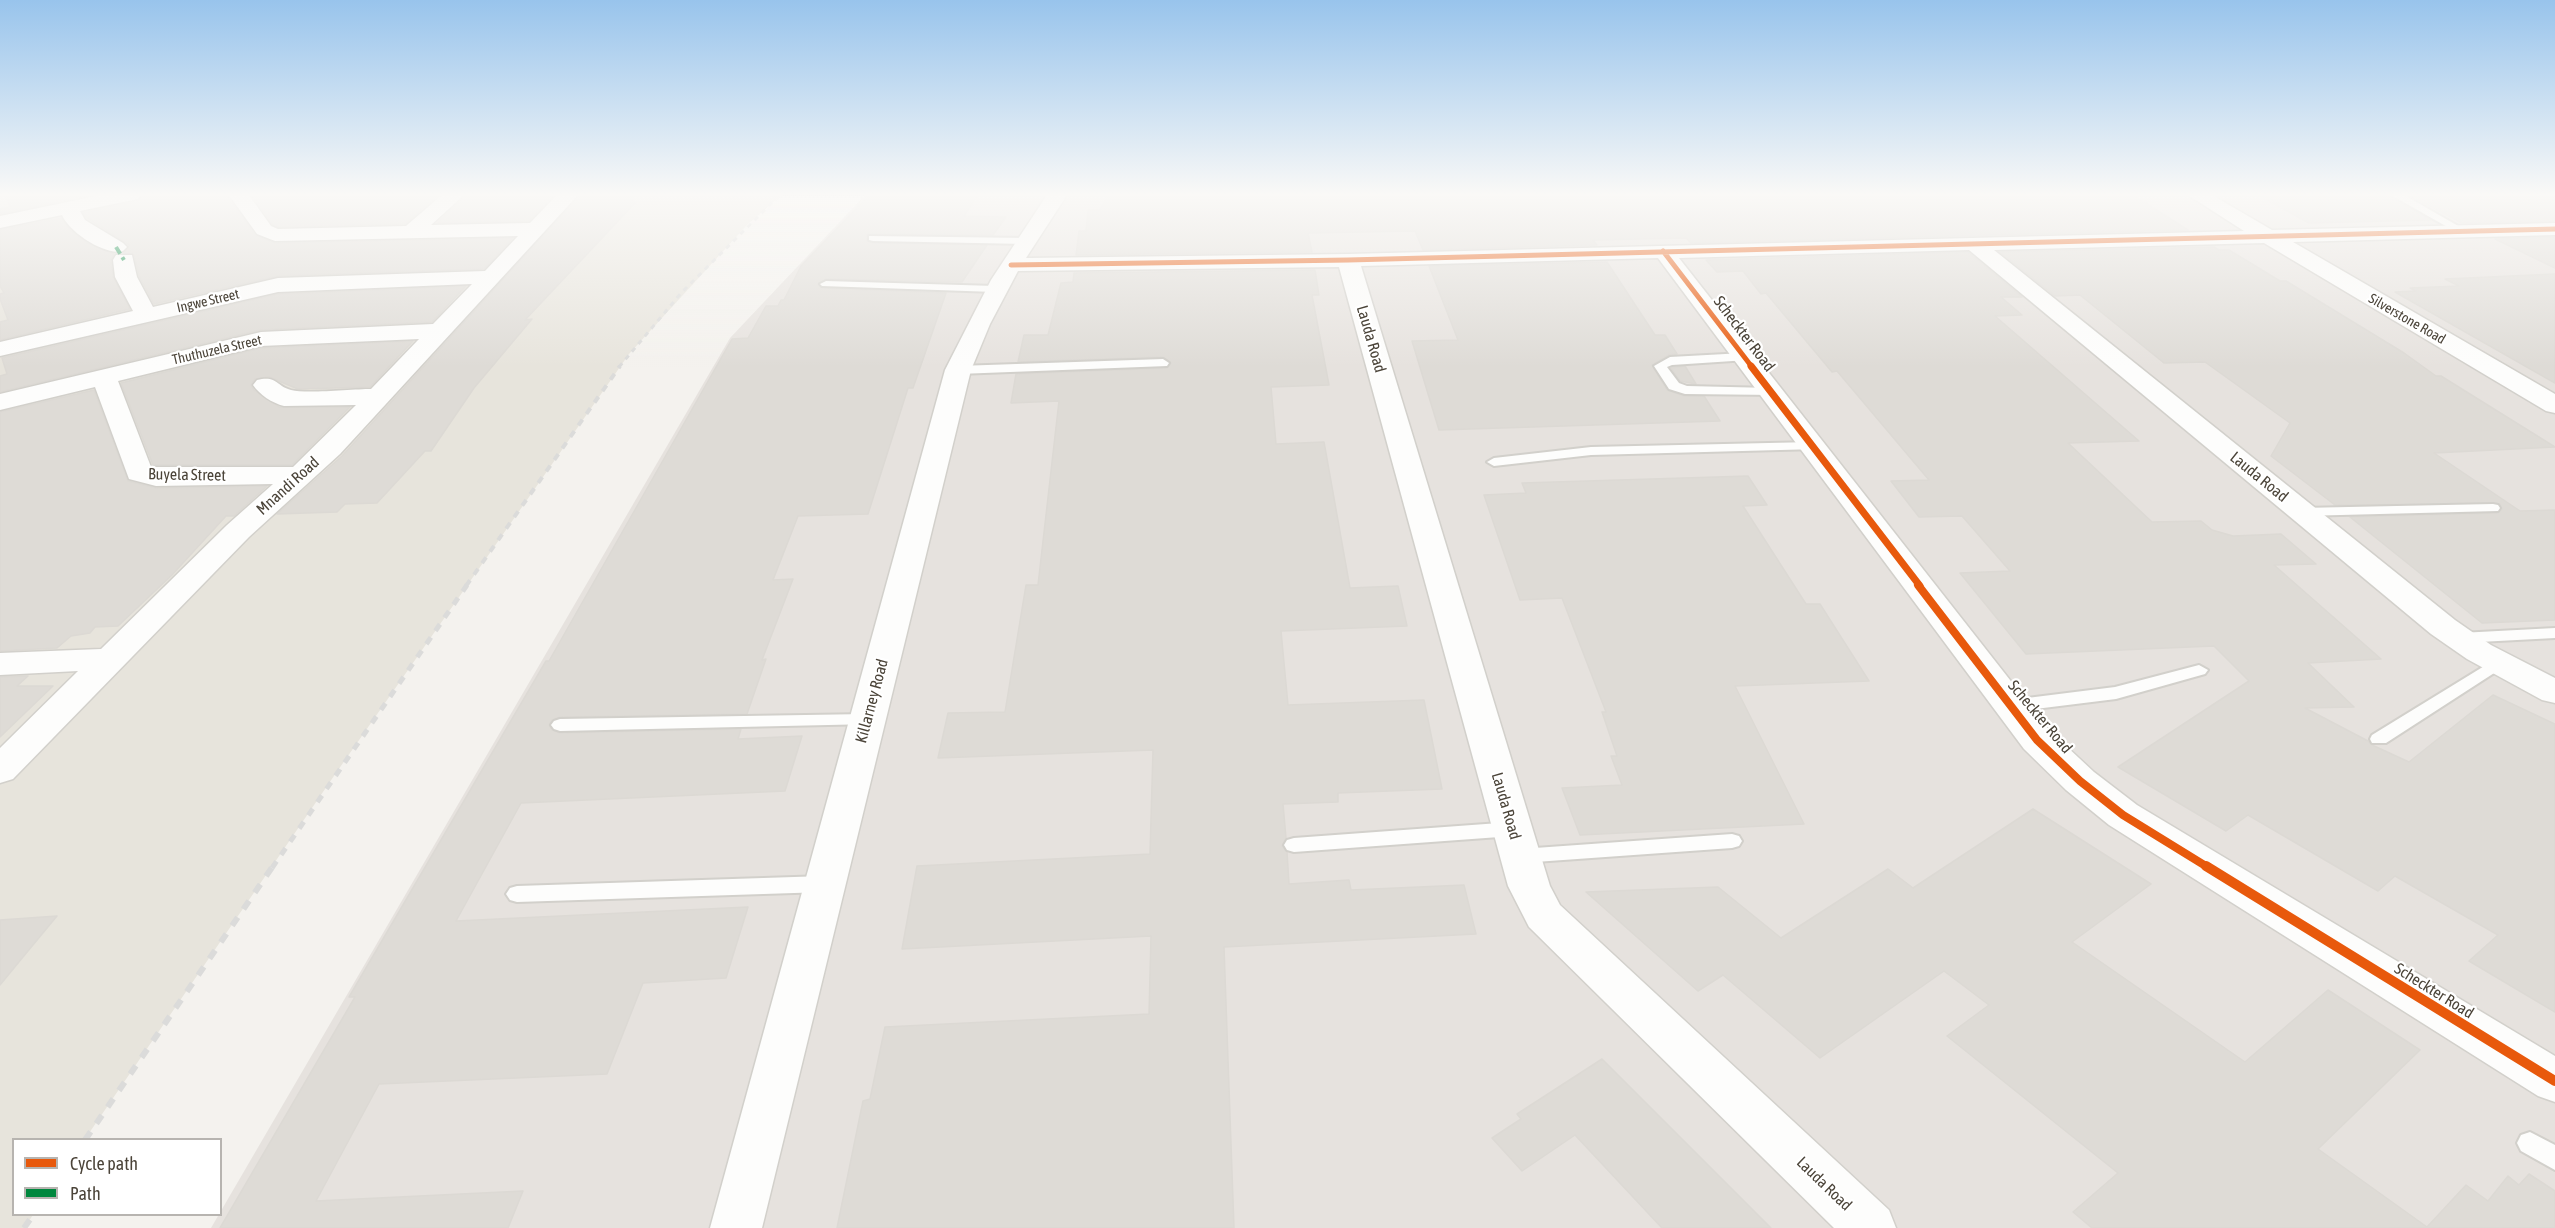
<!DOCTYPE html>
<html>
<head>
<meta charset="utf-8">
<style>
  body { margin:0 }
  #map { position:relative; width:2555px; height:1228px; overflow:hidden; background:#f4f2ee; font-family:"Asap Condensed",sans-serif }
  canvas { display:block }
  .legend { position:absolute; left:12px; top:1138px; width:210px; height:78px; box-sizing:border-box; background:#fff; border:2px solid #b7b4b0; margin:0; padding:8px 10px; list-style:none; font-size:18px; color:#4b4439 }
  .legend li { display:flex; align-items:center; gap:12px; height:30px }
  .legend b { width:30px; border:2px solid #b7b4b0 }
</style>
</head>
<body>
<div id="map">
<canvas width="2555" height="1228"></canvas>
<ul class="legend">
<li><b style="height:8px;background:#e8590c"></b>Cycle path</li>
<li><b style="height:8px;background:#00873e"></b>Path</li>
</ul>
</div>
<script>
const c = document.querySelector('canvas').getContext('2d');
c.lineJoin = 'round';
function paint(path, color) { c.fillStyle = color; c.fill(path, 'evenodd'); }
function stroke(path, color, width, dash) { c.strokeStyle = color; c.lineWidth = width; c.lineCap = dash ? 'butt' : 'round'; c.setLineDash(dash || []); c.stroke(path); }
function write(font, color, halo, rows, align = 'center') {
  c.font = font + ' "Asap Condensed",sans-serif'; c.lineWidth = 4.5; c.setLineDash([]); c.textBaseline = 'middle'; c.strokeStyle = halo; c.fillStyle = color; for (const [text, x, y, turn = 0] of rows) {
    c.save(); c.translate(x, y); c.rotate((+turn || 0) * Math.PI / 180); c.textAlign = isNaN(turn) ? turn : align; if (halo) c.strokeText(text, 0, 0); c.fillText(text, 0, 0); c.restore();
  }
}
paint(new Path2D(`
  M 0,195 L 782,195 L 748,224 L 629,354 L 336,773 L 85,1139 L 14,1140 L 14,1214 L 33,1215 L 24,1228 L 0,1228 Z`), '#e7e4dc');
paint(new Path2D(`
  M 865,195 L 2555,195 L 2555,1228 L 211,1228 L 730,338 Z`), '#e6e2de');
const building = new Path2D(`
  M 5,195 L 89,195 L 0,214 L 0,209 L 10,207 Z
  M 143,195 L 227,195 L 255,235 L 275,243 L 513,238 L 484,269 L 278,276 L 154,304 L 139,276 L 134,255 L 124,253 L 129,245 L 87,218 L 83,213 L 138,201 Z
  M 252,195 L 438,195 L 405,224 L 278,227 L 272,224 Z
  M 466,195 L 554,195 L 529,221 L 437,223 Z
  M 580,195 L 636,195 L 631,202 L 636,202 L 525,320 L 532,319 L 474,388 L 431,451 L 425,451 L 377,503 L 345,504 L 337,512 L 277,514 L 342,456 Z
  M 869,195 L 978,195 L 964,216 L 1006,217 L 993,235 L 867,234 L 867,241 L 873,243 L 987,245 L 962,282 L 826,279 L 818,284 L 822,288 L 946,293 L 913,388 L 908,388 L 868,514 L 798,516 L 773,580 L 793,579 L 762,660 L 766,659 L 747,714 L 560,717 L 552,720 L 549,725 L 552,730 L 560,733 L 741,729 L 738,739 L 802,736 L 785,791 L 521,803 L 456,921 L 748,907 L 726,978 L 643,983 L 607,1074 L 379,1084 L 316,1201 L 523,1191 L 508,1228 L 220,1228 L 355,997 L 349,997 L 546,661 L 549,661 L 732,339 L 748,338 L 766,306 L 778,306 L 781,300 L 784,300 L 801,266 Z
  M 1108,195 L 2133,195 L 2188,230 L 1691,243 L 1686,238 L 1593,240 L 1597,245 L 1423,250 L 1415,231 L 1308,233 L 1312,252 L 1076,255 L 1079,231 L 1086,231 L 1088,210 L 1100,210 Z
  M 2258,195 L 2389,195 L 2431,220 L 2309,223 Z
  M 2409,195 L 2555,195 L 2555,221 L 2462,223 Z
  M 61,218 L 70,230 L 87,243 L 114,254 L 111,260 L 113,277 L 130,309 L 0,340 L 0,322 L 8,320 L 0,299 L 0,294 L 4,293 L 0,286 L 0,230 Z
  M 2555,237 L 2555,268 L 2495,239 Z
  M 2214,247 L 2219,250 L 2229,250 L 2280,281 L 2286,281 L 2404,353 L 2436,376 L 2441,376 L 2555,447 L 2434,453 L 2520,511 L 2555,510 L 2555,620 L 2482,623 L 2350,517 L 2498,513 L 2502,509 L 2500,504 L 2335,505 L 2271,456 L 2290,423 L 2205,362 L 2164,363 L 2080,295 L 2055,296 L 2000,252 Z
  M 1968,252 L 2022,297 L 2001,297 L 2022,315 L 1995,316 L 2139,441 L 2068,443 L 2152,522 L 2201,521 L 2212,530 L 2233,536 L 2281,534 L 2316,564 L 2274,565 L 2381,659 L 2308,663 L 2354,707 L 2305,708 L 2368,741 L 2372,745 L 2409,762 L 2493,695 L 2555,724 L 2555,1012 L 2469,961 L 2498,935 L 2395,876 L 2378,891 L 2248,815 L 2226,831 L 2118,767 L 2249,681 L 2214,646 L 2026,654 L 1960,573 L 2010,571 L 1962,516 L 1919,517 L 1891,481 L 1929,480 L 1837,371 L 1832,372 L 1766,293 L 1761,294 L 1743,271 L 1717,272 L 1706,260 Z
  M 1607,262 L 1655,335 L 1665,335 L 1677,354 L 1669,355 L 1652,365 L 1667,390 L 1684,396 L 1704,396 L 1720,421 L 1439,430 L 1412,341 L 1458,340 L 1429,266 Z
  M 1315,270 L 1319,295 L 1312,295 L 1329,385 L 1271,387 L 1276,444 L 1324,442 L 1350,588 L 1398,586 L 1407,626 L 1281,631 L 1288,705 L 1424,700 L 1442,789 L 1338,793 L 1338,802 L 1283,804 L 1286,838 L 1282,846 L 1287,852 L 1289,884 L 1349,880 L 1351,890 L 1464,885 L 1476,934 L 1224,947 L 1234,1228 L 837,1228 L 863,1101 L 870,1099 L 885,1027 L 1149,1014 L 1151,936 L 902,949 L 917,866 L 1150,854 L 1153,750 L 938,758 L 948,713 L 1005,712 L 1026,585 L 1038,585 L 1059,401 L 1011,403 L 1016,374 L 1167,368 L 1171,363 L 1163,357 L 1018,362 L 1024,335 L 1048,335 L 1061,283 L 1073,282 L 1074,273 Z
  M 2555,274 L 2555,383 L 2395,292 L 2416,291 L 2410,288 L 2459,286 L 2445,279 Z
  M 466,286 L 432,322 L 260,330 L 0,392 L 0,376 L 7,374 L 2,358 L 278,294 Z
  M 413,341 L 370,387 L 298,389 L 269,377 L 255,379 L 251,385 L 254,390 L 279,407 L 350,407 L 292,465 L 153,465 L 121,383 L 261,348 Z
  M 1685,366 L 1696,384 L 1680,381 L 1671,368 Z
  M 94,390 L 128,481 L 156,488 L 267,486 L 234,516 L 226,516 L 172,575 L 118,626 L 95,627 L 90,633 L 71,636 L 57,648 L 0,651 L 0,412 Z
  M 1748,476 L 1767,505 L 1743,506 L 1806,604 L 1820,604 L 1869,681 L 1735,686 L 1804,824 L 1580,835 L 1562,788 L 1622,785 L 1611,756 L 1617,756 L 1602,712 L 1606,712 L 1562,598 L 1520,600 L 1484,495 L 1526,493 L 1522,483 Z
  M 28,676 L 17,686 L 53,686 L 0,737 L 0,677 Z
  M 2033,809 L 2151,884 L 2072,942 L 2245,1062 L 2328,990 L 2420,1050 L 2318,1149 L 2427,1227 L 2466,1185 L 2488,1201 L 2508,1176 L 2519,1185 L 2529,1174 L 2555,1191 L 2555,1228 L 2092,1228 L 2073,1212 L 2118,1173 L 1947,1036 L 1989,1005 L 1944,971 L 1820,1058 L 1723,975 L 1698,991 L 1586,892 L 1718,887 L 1781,938 L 1888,869 L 1913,888 Z
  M 57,916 L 23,957 L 0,985 L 0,920 Z
  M 1602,1059 L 1771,1228 L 1662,1228 L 1575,1135 L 1522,1171 L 1492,1138 L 1521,1119 L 1517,1114 Z`);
paint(building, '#dedbd6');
stroke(building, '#dcd9d4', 1.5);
const service = new Path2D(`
  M 2391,195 L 2404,195 L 2467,231 L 2458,233 Z
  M 869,236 L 1027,238 L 1032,241 L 1027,244 L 873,241 L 869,240 Z
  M 826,281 L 995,286 L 1001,289 L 995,292 L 822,286 L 820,284 Z
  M 1744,353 L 1750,357 L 1748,360 L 1672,365 L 1667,367 L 1679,383 L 1687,386 L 1771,388 L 1776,389 L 1776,395 L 1685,394 L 1669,389 L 1654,366 L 1670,357 Z
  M 1163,359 L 1169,363 L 1167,366 L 958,374 L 952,370 L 958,366 Z
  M 1813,442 L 1818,443 L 1818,449 L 1591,455 L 1494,466 L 1487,462 L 1494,458 L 1591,447 Z
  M 2493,504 L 2498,505 L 2500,508 L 2498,511 L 2301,516 L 2294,512 L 2301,508 Z
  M 2555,628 L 2555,638 L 2460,643 L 2452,638 L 2460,633 Z
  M 2499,657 L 2508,662 L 2505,666 L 2386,743 L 2372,743 L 2370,739 L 2372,735 Z
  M 2199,665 L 2208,670 L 2205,674 L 2116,699 L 2011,712 L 2002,706 L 2011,700 L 2115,687 Z
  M 867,714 L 873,716 L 876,720 L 873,724 L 560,731 L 554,729 L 551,725 L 554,721 L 560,719 Z
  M 1513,822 L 1520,824 L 1523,829 L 1520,834 L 1513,836 L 1294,852 L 1287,850 L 1284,845 L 1287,840 L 1294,838 Z
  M 1732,834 L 1739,836 L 1742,841 L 1739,846 L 1732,848 L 1521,863 L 1514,861 L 1511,856 L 1514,851 L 1521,849 Z
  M 825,876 L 832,879 L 835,884 L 832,889 L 825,892 L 517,902 L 510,900 L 506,894 L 510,888 L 517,886 Z
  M 2530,1132 L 2555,1145 L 2555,1170 L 2521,1151 L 2517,1143 L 2521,1135 Z`);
const minor = new Path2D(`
  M 101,195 L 141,195 L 138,199 L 80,211 L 85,220 L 123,243 L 127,247 L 123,251 C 105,256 69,232 62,215 L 0,228 L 0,216 Z
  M 229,195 L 249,195 L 271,226 L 278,229 L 406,226 L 442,195 L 464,195 L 431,225 L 530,223 L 557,195 L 578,195 L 340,454 L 249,537 L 13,779 L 0,783 L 0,748 L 78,671 L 0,675 L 0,653 L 101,649 L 227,525 L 273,484 L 156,486 L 129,479 L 95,387 L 0,410 L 0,394 L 261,332 L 433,324 L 472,284 L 278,292 L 0,356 L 0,342 L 133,311 L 115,277 L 113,260 L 116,255 L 132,255 L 137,277 L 153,307 L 278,278 L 485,271 L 518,236 L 275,241 L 257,234 ZM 419,339 L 371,389 C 353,389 306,394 291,390 C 276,386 277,375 257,380 L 253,385 C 260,395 272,403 284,406 L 356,405 L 293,467 L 151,467 L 118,381 L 261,346 Z
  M 1047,195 L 1067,195 L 1026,258 L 1348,254 L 2244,231 L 2188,195 L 2212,195 L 2272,230 L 2555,223 L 2555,235 L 2293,242 L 2555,394 L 2555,413 L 2546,411 L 2264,243 L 1994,250 L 2455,620 L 2491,645 L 2555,678 L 2555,703 L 2542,700 L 2467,659 L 2431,634 L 1969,250 L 1679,258 L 2050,731 L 2094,772 L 2137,805 L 2555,1056 L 2555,1102 L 2538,1096 L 2109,825 L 2066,790 L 2024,749 L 1658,258 L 1361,266 L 1550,886 L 1560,905 L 1889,1210 L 1896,1228 L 1834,1228 L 1529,927 L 1508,886 L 1339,267 L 1018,271 L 990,324 L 971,370 L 762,1228 L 710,1228 L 945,370 L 991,280 Z`);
stroke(service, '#d2d0cb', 4);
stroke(minor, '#d2d0cb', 3);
paint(service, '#fdfdfc');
paint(minor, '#fdfdfc');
stroke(new Path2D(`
  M 619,367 L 682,292 L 780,195`), '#dbdbda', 3, [5, 5]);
stroke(new Path2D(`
  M 466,586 L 620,366`), '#dbdbda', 4, [7, 7]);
stroke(new Path2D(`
  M 272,868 L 467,585`), '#dbdbda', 5, [8, 8]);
stroke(new Path2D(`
  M 85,1140 L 273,866
  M 24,1228 L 34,1214`), '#dbdbda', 6, [10, 10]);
stroke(new Path2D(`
  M 116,247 L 124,260`), '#00873e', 4, [8, 4]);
stroke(new Path2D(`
  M 1663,251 L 1752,367
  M 1011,265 L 1348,260 L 2555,229`), '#e8590c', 5);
stroke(new Path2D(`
  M 1751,366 L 1920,586`), '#e8590c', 7);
stroke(new Path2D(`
  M 1918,585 L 2037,740 L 2080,781 L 2123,815 L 2209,868`), '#e8590c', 8);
stroke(new Path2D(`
  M 2206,866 L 2555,1081`), '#e8590c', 10);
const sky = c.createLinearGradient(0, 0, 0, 367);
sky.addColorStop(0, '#98c4ec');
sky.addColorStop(0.53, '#faf9f7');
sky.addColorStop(1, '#faf9f700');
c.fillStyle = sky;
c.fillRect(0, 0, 2555, 367);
write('14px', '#4b4439', '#fff', [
  ["Ingwe Street",208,301,-13],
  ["Silverstone Road",2407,319,30],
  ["Thuthuzela Street",217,350,-13]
]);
write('16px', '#4b4439', '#fff', [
  ["Scheckter Road",1744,334,53],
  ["Lauda Road",1371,339,74],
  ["Buyela Street",187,475,1],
  ["Lauda Road",2259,477,39],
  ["Mnandi Road",288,486,-42],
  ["Killarney Road",872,701,-75],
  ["Scheckter Road",2040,717,50],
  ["Lauda Road",1506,806,74],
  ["Scheckter Road",2434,991,32],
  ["Lauda Road",1824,1184,44]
]);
</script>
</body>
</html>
